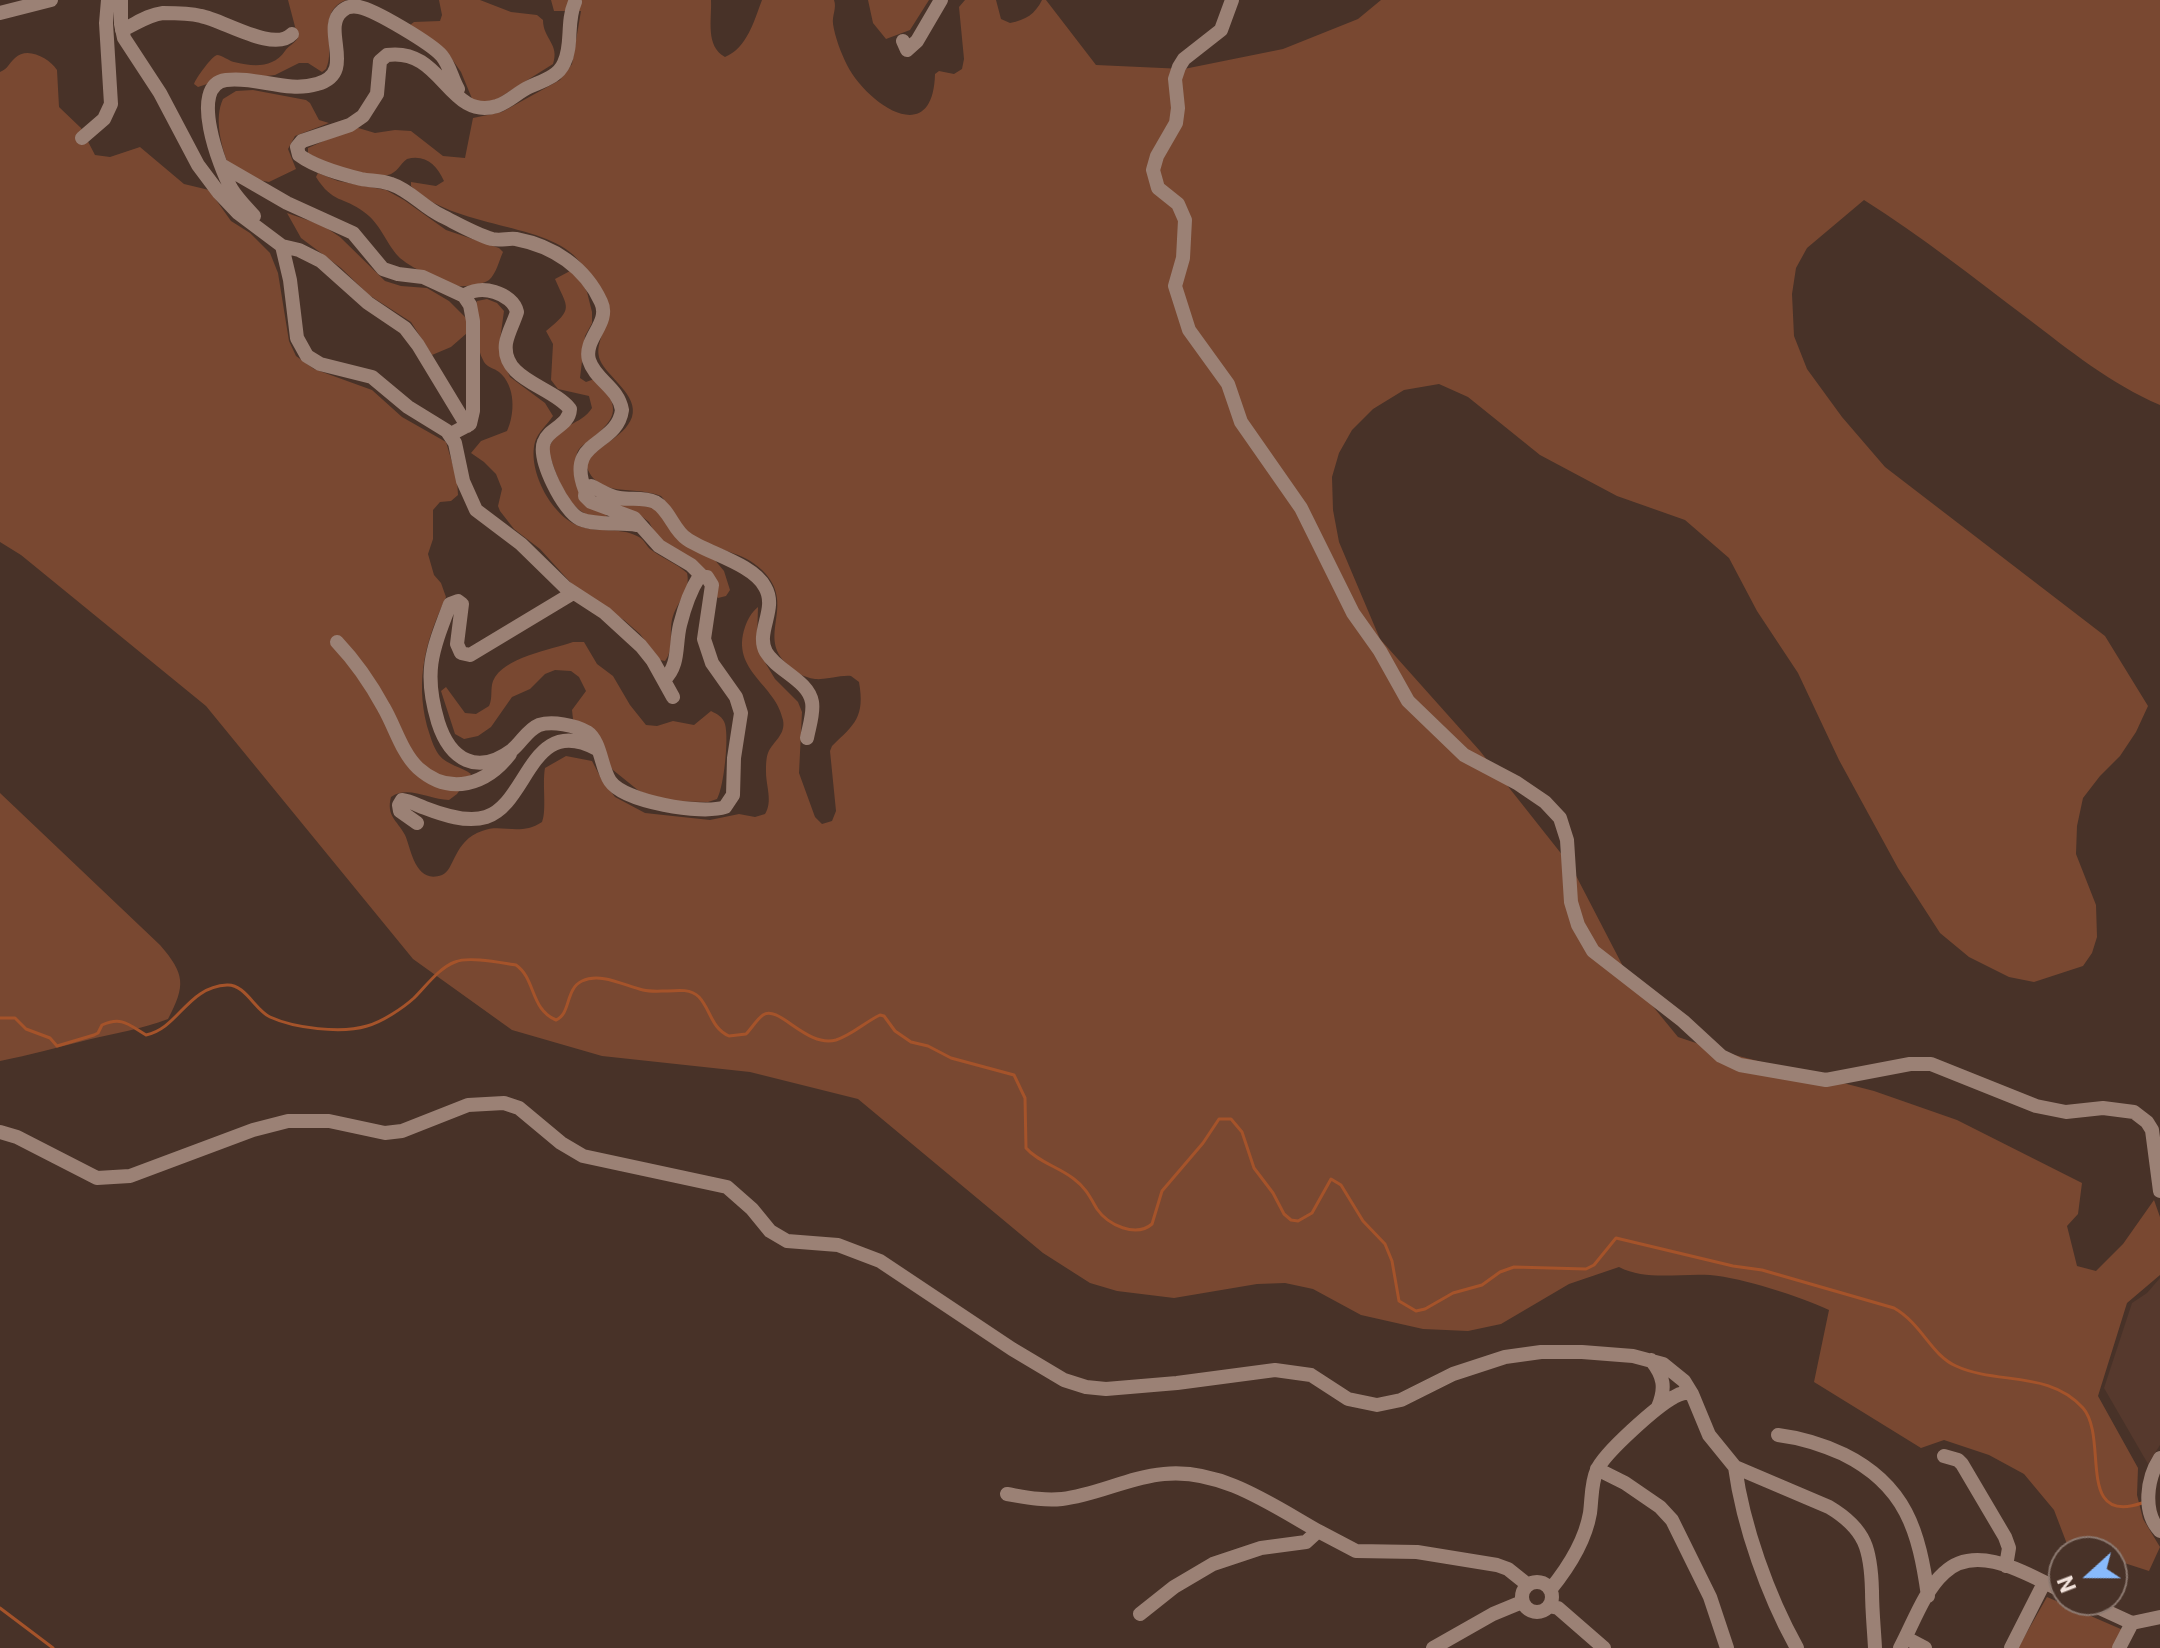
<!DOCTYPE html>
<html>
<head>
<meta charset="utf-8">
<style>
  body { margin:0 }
  #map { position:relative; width:2160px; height:1648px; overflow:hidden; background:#483228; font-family:Roboto,sans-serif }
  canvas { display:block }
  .north { position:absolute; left:2048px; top:1536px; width:80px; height:80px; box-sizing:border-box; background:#483228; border:2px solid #8c7970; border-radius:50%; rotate:249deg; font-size:22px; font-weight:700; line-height:32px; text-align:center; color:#f2e3dc }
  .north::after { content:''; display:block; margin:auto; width:28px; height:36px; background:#88bafc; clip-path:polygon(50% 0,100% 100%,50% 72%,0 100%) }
</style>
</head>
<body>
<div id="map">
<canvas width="2160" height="1648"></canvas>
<div class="north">N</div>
</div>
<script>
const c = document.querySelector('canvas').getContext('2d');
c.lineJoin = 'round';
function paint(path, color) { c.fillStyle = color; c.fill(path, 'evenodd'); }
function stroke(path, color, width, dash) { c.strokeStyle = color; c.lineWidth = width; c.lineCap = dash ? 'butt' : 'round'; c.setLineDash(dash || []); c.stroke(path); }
paint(new Path2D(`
  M 2160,1278 L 2160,1445 L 2148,1464 L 2104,1388 L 2132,1303 L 2147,1293 Z`), '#56392d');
paint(new Path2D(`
  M 288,0 L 346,0 C 315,12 337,47 326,69 L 322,72 L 308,63 L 299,63 L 275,75 L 213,82 L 198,87 L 194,84 C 196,78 212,56 217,55 C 222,55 229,61 234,62 C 254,67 273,68 285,51 C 288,46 294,44 298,38 Z
  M 439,0 L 480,0 L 511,12 L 537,15 L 543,20 C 543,39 560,44 553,64 L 494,101 L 473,101 L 461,72 L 447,52 L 410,25 L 414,22 L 440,21 L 442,15 Z
  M 551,0 L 711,0 C 712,19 705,46 725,57 C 747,48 754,21 762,0 L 834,0 C 837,8 832,15 833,24 C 835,37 841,53 847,65 C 867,104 933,150 935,74 L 939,71 L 954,74 L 962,69 L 964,59 L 959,7 L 965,0 L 996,0 L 1001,19 L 1010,23 C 1026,20 1035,14 1042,0 L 1046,0 L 1096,65 L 1184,69 L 1283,49 L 1358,19 L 1381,0 L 2160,0 L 2160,405 C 2111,384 2069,350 2027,318 C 1974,278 1921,236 1864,200 L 1807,248 L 1796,268 L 1792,294 L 1794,336 L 1807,369 L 1842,417 L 1885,467 L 2105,636 L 2148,706 L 2136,732 L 2120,756 L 2100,776 L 2083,798 L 2077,826 L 2076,854 L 2096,905 L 2097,937 L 2092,953 L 2083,966 L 2034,982 L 2009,977 L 1969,957 L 1940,933 L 1898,868 L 1839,760 L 1798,673 L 1757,611 L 1729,558 L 1685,520 L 1617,496 L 1540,455 L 1468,397 L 1439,384 L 1404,390 L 1373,409 L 1352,430 L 1339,453 L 1332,477 L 1333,510 L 1339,542 L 1380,639 L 1480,751 L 1571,866 L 1628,976 L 1678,1037 L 1723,1052 L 1874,1091 L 1957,1120 L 2082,1183 L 2078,1214 L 2067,1226 L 2077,1266 L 2096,1271 L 2123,1244 L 2154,1200 L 2160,1217 L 2160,1275 L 2127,1303 L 2098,1396 L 2138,1468 L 2137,1495 L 2143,1519 L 2160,1547 L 2149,1571 L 2112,1559 L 2112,1552 L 2090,1552 L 2067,1544 L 2054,1510 L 2024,1474 L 1989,1455 L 1944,1440 L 1921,1448 L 1814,1382 L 1829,1310 C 1798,1296 1744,1278 1710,1275 C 1680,1273 1646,1281 1619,1267 L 1569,1284 L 1501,1324 L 1468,1331 L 1423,1329 L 1361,1315 L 1313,1289 L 1285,1283 L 1257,1284 L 1174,1298 L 1117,1291 L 1090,1283 L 1043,1253 L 858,1099 L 750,1072 L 602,1056 L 512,1030 L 413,959 L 206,706 L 21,555 L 0,542 L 0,72 C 9,68 8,64 15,58 C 27,46 49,58 57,70 L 59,107 L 81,128 L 95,155 L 110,157 L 140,147 L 184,184 L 209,190 L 231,221 L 250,233 L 270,253 L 278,273 L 289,341 L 296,356 L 314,369 L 372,390 L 402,417 L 446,442 L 457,479 L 458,495 L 451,501 L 440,502 L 433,510 L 433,539 L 428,554 L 434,575 L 441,583 L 446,597 C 426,640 415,678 427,726 C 430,735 433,747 439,755 C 447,765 462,767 471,774 L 457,794 L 449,800 C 430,800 408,785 391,797 C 386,816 397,820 405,835 C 411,848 415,885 442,875 C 455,870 453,841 482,831 C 502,823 519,837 542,822 C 547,810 542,784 545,768 L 566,756 L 592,761 L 602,780 L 615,797 L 645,813 L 710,820 L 739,814 L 755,817 L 765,814 C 773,802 766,786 766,772 C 766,766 766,758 768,753 C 773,741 786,735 783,720 C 776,684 730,671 745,627 C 748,619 751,613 758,607 L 757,642 L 763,659 L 775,679 L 798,702 L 802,712 L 799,773 L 815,817 L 822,824 L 832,821 L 836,811 L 830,751 L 832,746 C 855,724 865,717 859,682 L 851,676 C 839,675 827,680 815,679 C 803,677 796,673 788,665 C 755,636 798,605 762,570 C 742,551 718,551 696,539 C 680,531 673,509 661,496 C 634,485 597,499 586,465 C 595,445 624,439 632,417 C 639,395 607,377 600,360 C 595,346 603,338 604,325 C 604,316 586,270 580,262 C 549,221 454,230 411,186 L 411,182 L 436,186 L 444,181 C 437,165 425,154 407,159 C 400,164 397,173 388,175 C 368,181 325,163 308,153 L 308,148 L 355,127 L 375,133 L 395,130 L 411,131 L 443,156 L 465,158 L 473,118 L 502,112 L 560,80 L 572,64 L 581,11 L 554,11 Z
  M 868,0 L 929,0 L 910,30 L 886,39 L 873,23 Z
  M 253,90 L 306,100 L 310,103 L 319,120 L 329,123 L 295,136 L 288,149 L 296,169 L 269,182 L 253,179 L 228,164 C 221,145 214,118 223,99 L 236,91 Z
  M 318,173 L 338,181 L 386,190 L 404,200 L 446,230 L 499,248 L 503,252 C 499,261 496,274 489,280 C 484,284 465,287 459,286 C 445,284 408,267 398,256 C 386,243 380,223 364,212 C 343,196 333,204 316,177 Z
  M 287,213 L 322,225 L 340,237 L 385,281 L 401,286 L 427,288 L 449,301 L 468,320 L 467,333 L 451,347 L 432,355 L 411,322 L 369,295 L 341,268 L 301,238 Z
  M 570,271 L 580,280 L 587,292 L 592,312 L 592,323 L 585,336 L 580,378 L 586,382 L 597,378 C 619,407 620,416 590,440 C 585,444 579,447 577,453 C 574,461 576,471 576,479 L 606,514 L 607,517 C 569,521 558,479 548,450 C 560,421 581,426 592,408 L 589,396 L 558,389 L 551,380 L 553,344 L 546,331 C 574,308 568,309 555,279 Z
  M 487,299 L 497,303 L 504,311 L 499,347 L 505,366 L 510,377 L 545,403 L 553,416 C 547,425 538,432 535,442 C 527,471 553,519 582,527 C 601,533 619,527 637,536 C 644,539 645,544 650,549 C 662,558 676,563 687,573 C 691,590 678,601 673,616 C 668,631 675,648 665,661 L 660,660 L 640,634 L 624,620 L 581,594 L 540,549 L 514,529 L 500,511 L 498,506 L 502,489 L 496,474 L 484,462 L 471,453 L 481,441 L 507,431 C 515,414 516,386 499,372 C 494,368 488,368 484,362 C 475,346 476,323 475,306 L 477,301 Z
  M 599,496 L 654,508 L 714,559 L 724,571 L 730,590 L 726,596 L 718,598 L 655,533 L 649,522 L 640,515 L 603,502 Z
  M 573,642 L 584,642 L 597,664 L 613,676 L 630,705 L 646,725 L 657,726 L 673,721 L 694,725 L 711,711 C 717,714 723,717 725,724 C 729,738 724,787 717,799 L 708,802 L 666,801 L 639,791 L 613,770 L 573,719 L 572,710 L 586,691 L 579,677 L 571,671 L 555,670 L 545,674 L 530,689 L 512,697 L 491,727 L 478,736 L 464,739 L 455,734 L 441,691 L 446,687 L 465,713 L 476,714 L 489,706 C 493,698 490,689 493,681 C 503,657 551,650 573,642 Z
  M 0,793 L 160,945 C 185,974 186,985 168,1019 C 142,1029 115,1033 87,1040 C 58,1047 30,1055 0,1061 Z
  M 2047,1597 L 2123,1630 L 2112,1648 L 2018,1648 Z`), '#794831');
stroke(new Path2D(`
  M 0,1018 L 15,1018 L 26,1029 L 50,1038 L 57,1046 L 94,1035 L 98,1033 L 102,1025 C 122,1016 129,1025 146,1035 C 179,1028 187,987 227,985 C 245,984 255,1010 270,1017 C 294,1028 341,1034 367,1026 C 382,1022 403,1008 414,998 C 426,986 439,968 455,962 C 469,956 502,963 516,965 C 536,979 530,1009 556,1020 C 571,1014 565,989 582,981 C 601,972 625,986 643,990 C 651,992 660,991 668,991 C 679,990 691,989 699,997 C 711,1010 711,1028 729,1036 L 746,1034 C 752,1028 757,1019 763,1015 C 779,1004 806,1048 836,1040 C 852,1035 865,1022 880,1015 L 884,1016 L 895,1031 L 911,1042 L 928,1046 L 951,1058 L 1014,1075 L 1025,1098 L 1026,1148 C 1038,1162 1059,1167 1074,1179 C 1086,1188 1090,1197 1097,1209 C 1108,1225 1136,1238 1152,1224 L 1162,1191 L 1203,1143 L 1219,1119 L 1231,1119 L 1242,1132 L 1254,1168 L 1273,1193 L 1284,1214 L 1291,1220 L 1298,1221 L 1312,1213 L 1331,1179 L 1341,1185 L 1363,1221 L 1385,1244 L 1392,1261 L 1399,1301 L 1416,1311 L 1425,1309 L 1453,1293 L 1482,1285 L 1500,1272 L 1514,1267 L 1586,1269 L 1594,1265 L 1616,1238 L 1733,1266 L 1762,1270 L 1894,1308 C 1922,1324 1931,1355 1956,1366 C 1997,1385 2049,1370 2083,1408 C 2109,1438 2075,1526 2142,1503
  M 0,1608 L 53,1648`), '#a5532a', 3);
stroke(new Path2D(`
  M 121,0 L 121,24 L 124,38 L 160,93 L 198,165 L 219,193 L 238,213 L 282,246 L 290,280 L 297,338 L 307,356 L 320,364 L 372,377 L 408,407 L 447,431 L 455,443 L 463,481 L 476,510 L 521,544 L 565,587 L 605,613 L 641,646 L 653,661 L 673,697
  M 1232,0 L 1221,30 L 1184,59 L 1179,67 L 1175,79 L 1178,108 L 1176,123 L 1157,156 L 1153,170 L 1158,188 L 1178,204 L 1185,220 L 1183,258 L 1175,286 L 1189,330 L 1228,384 L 1241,422 L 1301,508 L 1353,613 L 1380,651 L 1408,701 L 1464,755 L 1517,783 L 1545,802 L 1560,818 L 1567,840 L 1571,902 L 1578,925 L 1593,951 L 1683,1021 L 1721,1056 L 1740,1065 L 1826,1080 L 1910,1064 L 1931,1064 L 2036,1106 L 2066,1112 L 2103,1108 L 2134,1112 L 2147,1122 L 2152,1130 L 2160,1191
  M 575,2 C 566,22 573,45 564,63 C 558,77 542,81 529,87 C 518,92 509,102 497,106 C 448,121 443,47 387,55 L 380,61 L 377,94 L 363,116 L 350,125 L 302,141 L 297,147 L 299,155 C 315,167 341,174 361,179 C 371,181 381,180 391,184 C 410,190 424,208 442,216 C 458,224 475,234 492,239 C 501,241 508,238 516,239 C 553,246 585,267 601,302 C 611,323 583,339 589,360 C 595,380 618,387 622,410 C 617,447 565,439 585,490
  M 0,13 L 51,0
  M 122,30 C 136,24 147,15 163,13 C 175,13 189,13 201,16 C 223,20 274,53 292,34
  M 903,41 L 907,50 L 917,41 L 941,0
  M 82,138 L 104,119 L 111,104 L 106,23 L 108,0
  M 223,166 L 287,203 L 353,233 L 383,269 L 398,274 L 423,277 L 464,296 L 470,305 L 473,321 L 473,411 L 470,424 L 451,434
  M 254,216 C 246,207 237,198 231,188 C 220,168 188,85 226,80 C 256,76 287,93 317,84 C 358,73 320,29 342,11 C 346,7 353,6 359,7 C 375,10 432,44 442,56 C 450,66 452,79 458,89
  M 282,246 L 299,250 L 321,261 L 368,303 L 405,328 L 418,345 L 467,426
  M 464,296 C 479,283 513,293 517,312 C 514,322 508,332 506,343 C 501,380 552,386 570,409 C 569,426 549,428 544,442 C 537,459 564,512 580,519 C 597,526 619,522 637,525
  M 702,576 L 691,565 L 659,546 L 634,518 L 591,502 L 585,496 L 586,488 L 591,486 C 600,490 608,496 619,498 C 631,500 644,497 655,502 C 670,510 673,530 687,539 C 707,553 753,564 765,587 C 778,609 755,632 766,652 C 777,671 808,680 812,702 C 814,713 809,727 807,738
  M 573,593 L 470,655 L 461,653 L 457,644 L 462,604 L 458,601 L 450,604 C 432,651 423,672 438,722 C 450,760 477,776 512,750 C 522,742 527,730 539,725 C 552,721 575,725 587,732 C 601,741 601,768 610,781 C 624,802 702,815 725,807 L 733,795 L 734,758 L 741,713 L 736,697 L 712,663 L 704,639 L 712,585 L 707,577 L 699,577 C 690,591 684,609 680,625 C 675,645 680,665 664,680
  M 337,642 C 356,662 371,684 384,708 C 395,727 402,753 418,768 C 450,797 487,784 510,754
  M 417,823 L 400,811 L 399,805 L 402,800 C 410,801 417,805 425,808 C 443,815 467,823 486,817 C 529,803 530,713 597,749
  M 0,1132 L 17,1137 L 97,1178 L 130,1176 L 253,1130 L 288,1121 L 329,1121 L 385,1133 L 402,1131 L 468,1105 L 504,1103 L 519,1108 L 561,1143 L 583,1156 L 727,1187 L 752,1209 L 770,1231 L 787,1241 L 838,1245 L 880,1261 L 1012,1349 L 1064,1380 L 1086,1387 L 1106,1389 L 1177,1383 L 1275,1370 L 1311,1375 L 1348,1399 L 1377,1405 L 1401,1400 L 1453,1374 L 1505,1357 L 1541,1352 L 1582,1352 L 1633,1356 L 1663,1364 L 1684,1381 L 1692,1394 L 1709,1435 L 1735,1467 L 1829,1507 C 1866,1529 1871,1550 1872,1591 C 1872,1610 1874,1629 1875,1648
  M 1651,1360 C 1664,1376 1666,1388 1658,1407
  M 1778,1435 C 1802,1438 1821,1444 1843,1454 C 1906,1485 1919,1531 1928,1596
  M 1944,1456 L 1958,1460 L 1962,1464 L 2005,1537 L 2009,1548 L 2006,1566
  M 2160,1458 C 2147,1478 2142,1512 2160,1531
  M 1735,1467 C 1743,1526 1768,1596 1797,1648
  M 1597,1469 L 1625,1483 L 1660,1507 L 1672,1520 L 1710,1597 L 1727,1648
  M 1007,1494 C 1025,1497 1043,1501 1062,1499 C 1097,1495 1129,1477 1164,1474 C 1220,1468 1272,1505 1318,1531
  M1522 1597a15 15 0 1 1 30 0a15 15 0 1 1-30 0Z
  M 1550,1590 C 1568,1568 1585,1542 1590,1513 C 1592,1498 1591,1483 1597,1470 C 1604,1453 1657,1406 1674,1397 C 1681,1393 1685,1392 1692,1394
  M 2082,1600 L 2132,1623 L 2160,1617
  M 1549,1606 L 1558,1608 L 1604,1648
  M 1140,1614 L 1174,1587 L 1213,1564 L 1261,1548 L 1306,1542 L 1318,1531 L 1356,1551 L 1417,1552 L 1497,1565 L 1508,1569 L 1528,1585
  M 1906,1638 L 1925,1648
  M 1433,1648 L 1493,1614 L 1522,1602
  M 1900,1648 C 1913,1624 1924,1591 1944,1573 C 1977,1541 2030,1576 2064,1592
  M 2011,1648 L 2044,1583
  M 2119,1648 L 2132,1623`), '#9b8175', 14);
</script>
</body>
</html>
